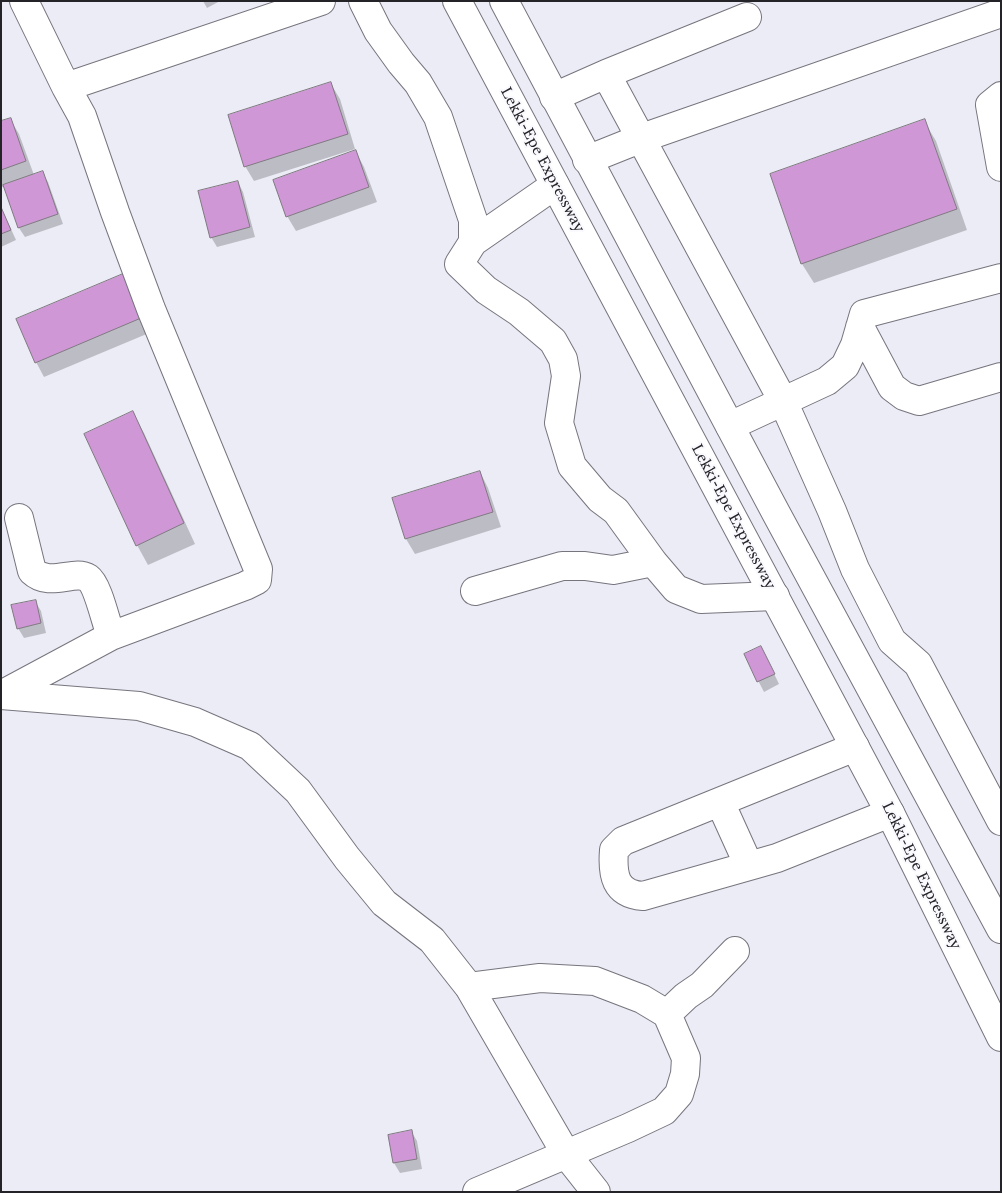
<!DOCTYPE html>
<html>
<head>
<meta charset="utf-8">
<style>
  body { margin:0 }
  #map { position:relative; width:1002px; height:1193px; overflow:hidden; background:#ececf6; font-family:"Libre Baskerville",serif }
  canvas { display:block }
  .frame { position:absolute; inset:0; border:2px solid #242327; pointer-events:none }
</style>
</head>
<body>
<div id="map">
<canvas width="1002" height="1193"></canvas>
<div class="frame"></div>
</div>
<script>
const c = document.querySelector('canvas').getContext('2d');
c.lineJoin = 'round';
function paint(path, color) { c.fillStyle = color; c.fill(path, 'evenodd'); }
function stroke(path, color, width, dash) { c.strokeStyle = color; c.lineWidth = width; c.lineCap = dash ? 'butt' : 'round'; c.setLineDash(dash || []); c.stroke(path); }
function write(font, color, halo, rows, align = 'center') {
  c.font = font + ' "Libre Baskerville",serif'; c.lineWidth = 4; c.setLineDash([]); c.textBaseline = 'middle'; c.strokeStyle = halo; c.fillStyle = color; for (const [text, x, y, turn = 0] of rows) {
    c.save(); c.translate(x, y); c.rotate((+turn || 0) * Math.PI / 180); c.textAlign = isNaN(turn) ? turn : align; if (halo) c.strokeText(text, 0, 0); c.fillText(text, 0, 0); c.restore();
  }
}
paint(new Path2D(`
  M 203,1 L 220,1 L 207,8 Z
  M 331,84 L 340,99 L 355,149 L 254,181 L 245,166 Z
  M 10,119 L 19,134 L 34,175 L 42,172 L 48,182 L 63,224 L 25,237 L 19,228 L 4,186 L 1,188 L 1,122 Z
  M 924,121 L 936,141 L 967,230 L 814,283 L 802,264 Z
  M 356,152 L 364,167 L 377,202 L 296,231 L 287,216 Z
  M 238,182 L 243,192 L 255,237 L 217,247 L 211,237 Z
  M 1,207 L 16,240 L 1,247 Z
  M 122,275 L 131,290 L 149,333 L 44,377 L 36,362 Z
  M 133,413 L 144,433 L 195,544 L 148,565 L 137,545 Z
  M 480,472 L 488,488 L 501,527 L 415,554 L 406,539 L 394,499 Z
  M 35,601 L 41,611 L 46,633 L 24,638 L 18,628 Z
  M 745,655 L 766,657 L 779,684 L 764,692 Z
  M 411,1131 L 417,1141 L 422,1169 L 400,1173 L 394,1163 Z`), '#0003');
const building = new Path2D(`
  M 331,82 L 348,134 L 244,167 L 228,115 Z
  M 11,118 L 26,161 L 1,170 L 1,121 Z
  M 925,119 L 957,209 L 801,264 L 770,174 Z
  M 356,150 L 369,187 L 286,217 L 273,180 Z
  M 43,171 L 58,214 L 18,228 L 3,185 Z
  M 238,181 L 250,227 L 210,238 L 198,191 Z
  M 1,207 L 11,230 L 1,234 Z
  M 123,274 L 141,318 L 35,363 L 16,319 Z
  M 133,411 L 184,523 L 136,546 L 84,434 Z
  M 480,471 L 493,512 L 405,539 L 392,498 Z
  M 36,600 L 41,623 L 17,629 L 11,605 Z
  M 761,646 L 775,674 L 757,682 L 744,654 Z
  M 412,1130 L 417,1159 L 393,1163 L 388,1135 Z`);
paint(building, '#cf97d6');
stroke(building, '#7f7980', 1);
const minor = new Path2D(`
  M 24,1 L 66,87
  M 363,1 L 378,31 L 401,63 L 418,83 L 438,117 L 473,220 L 473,242 L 459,264 L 486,290 L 519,312 L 553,341 L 563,359 L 566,376 L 559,423 L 572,466 L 600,499 L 616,511 L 653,562 L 676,589 L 701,599 L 775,596
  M 606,74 L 747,17
  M 1001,96 L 990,105 L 1001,167
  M 554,97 L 606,74 L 783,401 L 832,511 L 855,569 L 892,641 L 918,664 L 1001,821
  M 587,160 L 642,138 L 1001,13
  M 473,242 L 555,185
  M 860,327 L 892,387 L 904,396 L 919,401 L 1001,377
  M 730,426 L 827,381 L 845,366 L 855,345 L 864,314 L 1001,278
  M 19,518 L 32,571 C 50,588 74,569 88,578 C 98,585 106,623 111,636
  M 475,591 L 562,566 L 585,566 L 613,570 L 653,562
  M 1,695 L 111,636 L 245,586 L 257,580 L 258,569 L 151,309 L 115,212 L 82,116 L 66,87 L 321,1
  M 1,695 L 139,706 L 195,722 L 250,746 L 298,791 L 347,858 L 384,903 L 432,940 L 469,987 L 566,1154 L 596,1192
  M 720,802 L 749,866 L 777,858 L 890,813
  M 749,866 L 643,896 C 615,894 612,875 614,850 L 623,841 L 855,747
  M 469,987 L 540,978 L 595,981 L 642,999 L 667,1014 L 686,996 L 702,985 L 735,951
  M 477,1192 L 628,1128 L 664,1111 L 679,1094 L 685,1074 L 686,1058 L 667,1014`);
const highway = new Path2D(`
  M 457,1 L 890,813 L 1001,1037
  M 504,1 L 776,513 L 1001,929`);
stroke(minor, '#76757e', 30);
stroke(highway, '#76757e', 30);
stroke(minor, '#fff', 28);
stroke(highway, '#fff', 28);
write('14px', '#242327', '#fafafe', [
  ["Lekki-Epe Expressway",542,160,62],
  ["Lekki-Epe Expressway",733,517,62],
  ["Lekki-Epe Expressway",921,876,64]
]);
</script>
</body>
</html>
